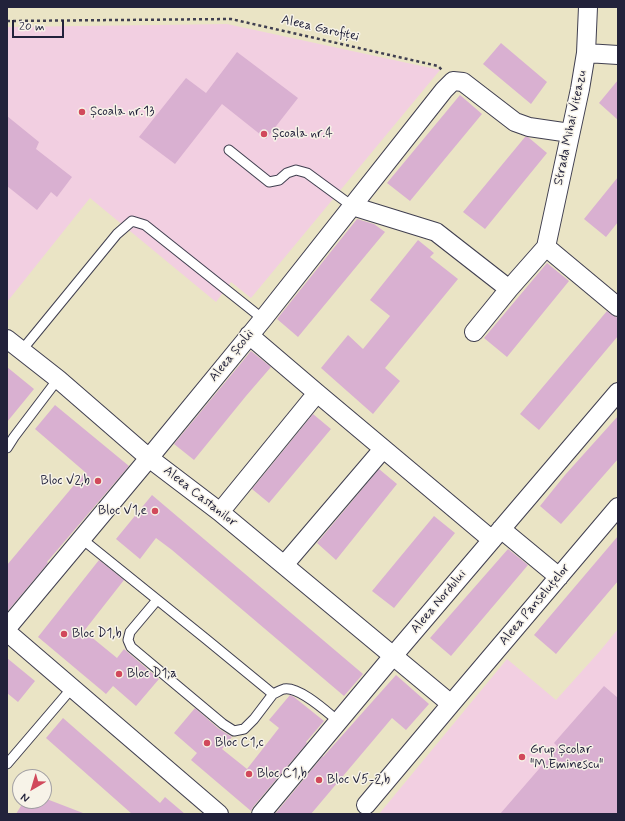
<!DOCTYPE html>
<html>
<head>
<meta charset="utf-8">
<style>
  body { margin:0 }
  #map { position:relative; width:625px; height:821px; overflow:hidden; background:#eae4c5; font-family:Mynerve,sans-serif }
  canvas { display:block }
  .frame { position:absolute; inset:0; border:8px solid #22223b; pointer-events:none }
  .north { position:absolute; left:12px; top:769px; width:40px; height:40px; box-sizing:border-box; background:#f7f3e8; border:1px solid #a29fa3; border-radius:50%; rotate:218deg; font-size:11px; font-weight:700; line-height:16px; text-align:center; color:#22223b }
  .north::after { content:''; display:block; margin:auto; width:14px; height:18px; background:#d1495b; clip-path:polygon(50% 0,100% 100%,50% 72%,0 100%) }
  .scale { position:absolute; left:12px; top:20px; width:52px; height:18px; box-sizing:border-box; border:2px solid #22223b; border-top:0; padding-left:5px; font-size:12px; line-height:14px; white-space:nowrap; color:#22223b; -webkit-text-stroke:3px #f7f3e8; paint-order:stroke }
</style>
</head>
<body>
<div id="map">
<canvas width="625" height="821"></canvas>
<div class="frame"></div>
<div class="north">N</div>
<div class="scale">20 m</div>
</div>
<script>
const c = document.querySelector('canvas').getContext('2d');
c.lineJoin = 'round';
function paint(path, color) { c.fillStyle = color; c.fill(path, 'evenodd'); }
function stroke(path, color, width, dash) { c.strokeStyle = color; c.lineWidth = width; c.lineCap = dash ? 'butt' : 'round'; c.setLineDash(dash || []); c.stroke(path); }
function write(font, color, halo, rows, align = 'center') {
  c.font = font + ' Mynerve,sans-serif'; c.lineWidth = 3; c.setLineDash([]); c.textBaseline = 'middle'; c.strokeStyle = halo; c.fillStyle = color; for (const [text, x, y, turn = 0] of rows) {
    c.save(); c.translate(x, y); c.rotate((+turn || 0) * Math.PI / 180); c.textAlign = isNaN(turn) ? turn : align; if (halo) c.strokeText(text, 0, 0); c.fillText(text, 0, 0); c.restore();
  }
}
paint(new Path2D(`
  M 227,24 L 440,70 L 251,298 L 231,282 L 216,302 L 90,198 L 7,302 L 7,27 Z
  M 618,629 L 618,814 L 379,814 L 507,659 L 556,700 L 600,651 Z`), '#f2cfe1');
paint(new Path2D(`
  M 501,43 L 547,82 L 531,104 L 483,64 Z
  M 237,52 L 298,98 L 266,139 L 222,104 L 175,164 L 139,137 L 186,78 L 206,93 Z
  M 618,80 L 618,120 L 599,103 Z
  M 460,95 L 482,114 L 410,201 L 387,183 Z
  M 7,116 L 39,142 L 36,149 L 72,177 L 57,197 L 51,192 L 37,210 L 7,186 Z
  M 525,137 L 528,137 L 547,153 L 485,229 L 463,212 Z
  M 618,177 L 618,222 L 606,237 L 584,219 Z
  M 357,219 L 374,224 L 385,232 L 298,337 L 277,319 Z
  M 418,240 L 434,253 L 430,257 L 458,279 L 385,368 L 400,381 L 373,414 L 321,368 L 348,335 L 363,349 L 390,316 L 370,300 Z
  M 547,263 L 569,281 L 507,357 L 484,338 Z
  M 607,311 L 612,315 L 618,318 L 618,336 L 539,430 L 520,414 Z
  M 251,351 L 271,367 L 246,396 L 194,460 L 174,444 Z
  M 7,367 L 34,389 L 7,422 Z
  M 55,405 L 129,466 L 47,562 L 48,563 L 7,612 L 7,565 L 85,472 L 35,429 Z
  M 313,414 L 331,429 L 269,503 L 252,489 Z
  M 618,416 L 618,459 L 561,524 L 540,506 L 565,475 Z
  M 379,469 L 397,484 L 336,560 L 317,543 Z
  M 152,495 L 363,674 L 344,696 L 172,550 L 156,538 L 140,559 L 116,539 Z
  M 434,516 L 455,533 L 394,608 L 372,591 Z
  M 618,536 L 618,581 L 556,654 L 534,635 Z
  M 508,549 L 528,565 L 451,656 L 430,638 Z
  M 99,560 L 124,580 L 84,631 L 117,658 L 124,649 L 159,679 L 136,706 L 113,686 L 106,694 L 38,637 Z
  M 7,658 L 35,681 L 18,702 L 7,693 Z
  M 396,675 L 429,704 L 406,730 L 392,718 L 311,814 L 275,814 L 323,756 L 323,757 Z
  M 604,686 L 618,698 L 618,814 L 500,814 L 558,747 L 554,743 Z
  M 290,695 L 294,697 L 324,721 L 306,742 L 307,743 L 253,807 L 251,811 L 191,760 L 197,753 L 174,733 L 195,708 L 219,729 L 232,737 L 222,749 L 247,769 L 279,728 L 269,720 Z
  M 63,718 L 160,803 L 165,797 L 185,814 L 132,814 L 46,738 Z
  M 44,798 L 83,813 L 83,814 L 16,814 L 24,801 L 44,801 Z`), '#d9b0d1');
const lane = new Path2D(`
  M 229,150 L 269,182 L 279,180 L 287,173 L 296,170 L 307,173 L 352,206
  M 22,350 L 117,234 L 132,221 L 145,225 L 263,319
  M 7,448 L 14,437 L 58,379
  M 82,539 L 206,639 L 273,694 C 276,693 280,690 284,689 C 299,686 327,712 338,721
  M 157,600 L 130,632 L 128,640 L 131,647 L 223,724 L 234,731 L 244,729 L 254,719 L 273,694
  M 7,764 L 72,688`);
const street = new Path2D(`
  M 586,53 L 618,55
  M 352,206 L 436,232 L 509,289 L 546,247 L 580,89 L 586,53 L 588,7
  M 546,247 L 618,307
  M 474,332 L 509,289
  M 249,335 L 317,393 L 492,540
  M 7,339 L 58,379 L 149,458 L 220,512 L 451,704 L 618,507
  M 220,512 L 317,393
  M 501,529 L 559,577
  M 284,565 L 383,449
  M 7,628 L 149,458 L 263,319 L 444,90 L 453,81 L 463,82 L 515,122 L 529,127 L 570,133
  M 7,632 L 219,814
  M 366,805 L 451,704
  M 261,814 L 393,656 L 618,392`);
stroke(lane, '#403f50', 11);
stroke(street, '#403f50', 20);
stroke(new Path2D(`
  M 7,21 L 231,19 L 438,66 L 442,70`), '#403f50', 2.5, [3, 3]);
stroke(lane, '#fff', 9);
stroke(street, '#fff', 18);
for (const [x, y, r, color] of [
  [82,112,4,"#d1495b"],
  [264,134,4,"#d1495b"],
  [98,481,4,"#d1495b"],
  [155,511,4,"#d1495b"],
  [64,634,4,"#d1495b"],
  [119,674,4,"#d1495b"],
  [207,743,4,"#d1495b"],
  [522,757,4,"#d1495b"],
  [249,774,4,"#d1495b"],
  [319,780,4,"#d1495b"]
]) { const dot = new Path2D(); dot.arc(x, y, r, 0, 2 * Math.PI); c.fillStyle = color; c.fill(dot); stroke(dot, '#f7f3e8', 1.5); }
write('13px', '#22223b', '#f7f3e8', [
  ["Aleea Garofiței",320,29,13],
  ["Strada Mihai Viteazu",571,128,-78],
  ["Aleea Școlii",232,356,-51],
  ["Aleea Castanilor",200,497,38],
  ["Aleea Nordului",439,602,-50],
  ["Aleea Panseluțelor",535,605,-50]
]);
write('13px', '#22223b', '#f7f3e8', [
  ["Școala nr.13",90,112],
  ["Școala nr.4",272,134],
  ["Bloc V2,b",90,481,"right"],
  ["Bloc V1,e",147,511,"right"],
  ["Bloc D1,b",72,634],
  ["Bloc D1,a",127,674],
  ["Bloc C1,c",215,743],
  ["Grup Școlar",530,750],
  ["\"M.Eminescu\"",530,765],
  ["Bloc C1,b",257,774],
  ["Bloc V5-2,b",327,780]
], 'left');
</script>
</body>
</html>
